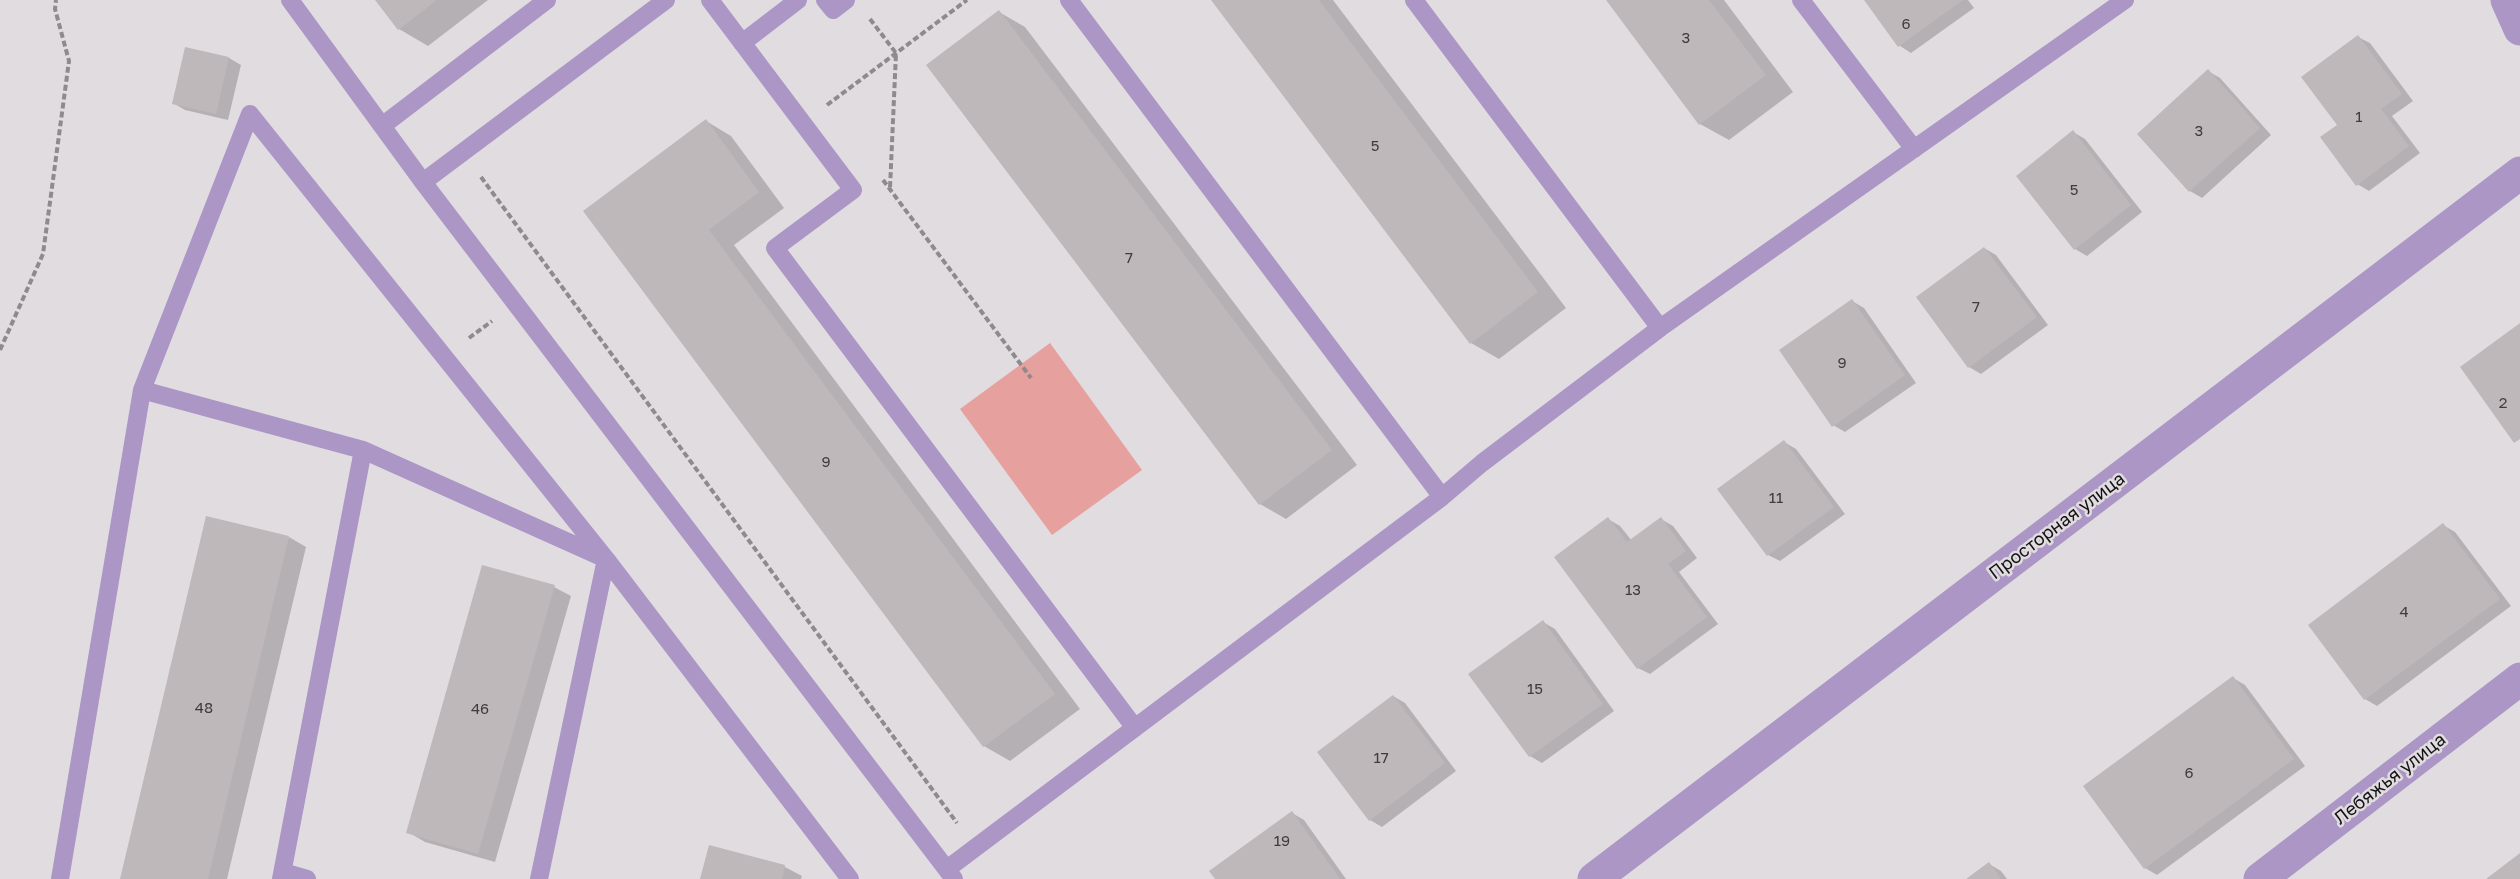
<!DOCTYPE html>
<html>
<head>
<meta charset="utf-8">
<style>
  body { margin:0 }
  canvas { display:block; background:#e1dce0 }
</style>
</head>
<body>
<canvas width="2520" height="879"></canvas>
<script>
const c = document.querySelector('canvas').getContext('2d');
c.lineJoin = 'round';
function paint(path, color) { c.fillStyle = color; c.fill(path, 'evenodd'); }
function stroke(path, color, width, dash) { c.strokeStyle = color; c.lineWidth = width; c.lineCap = dash ? 'butt' : 'round'; c.setLineDash(dash || []); c.stroke(path); }
function write(font, color, halo, rows, align = 'center') {
  c.font = font + ' "Golos Text",sans-serif'; c.lineWidth = 5; c.setLineDash([]); c.textBaseline = 'middle'; c.strokeStyle = halo; c.fillStyle = color; for (const [text, x, y, turn = 0] of rows) {
    c.save(); c.translate(x, y); c.rotate((+turn || 0) * Math.PI / 180); c.textAlign = isNaN(turn) ? turn : align; if (halo) c.strokeText(text, 0, 0); c.fillText(text, 0, 0); c.restore();
  }
}
paint(new Path2D(`
  M 1050,343 L 1142,470 L 1052,535 L 960,409 Z`), '#e6a09d');
paint(new Path2D(`
  M 377,0 L 488,0 L 428,46 L 399,29 Z
  M 1213,0 L 1333,0 L 1566,308 L 1499,359 L 1471,343 Z
  M 1608,0 L 1724,0 L 1793,92 L 1729,140 L 1700,124 Z
  M 1866,0 L 1968,0 L 1974,8 L 1911,53 L 1900,46 Z
  M 999,12 L 1025,27 L 1357,465 L 1286,519 L 1260,504 Z
  M 2358,37 L 2370,43 L 2413,101 L 2392,116 L 2420,153 L 2369,191 L 2357,184 Z
  M 186,49 L 229,58 L 241,65 L 228,120 L 185,110 L 173,103 Z
  M 2208,71 L 2220,78 L 2271,135 L 2202,198 L 2190,191 L 2139,134 Z
  M 706,121 L 731,136 L 784,208 L 734,245 L 1080,709 L 1010,761 L 984,746 L 585,211 Z
  M 2073,132 L 2085,139 L 2142,212 L 2087,256 L 2075,249 Z
  M 1984,248 L 1996,255 L 2048,325 L 1981,374 L 1969,367 Z
  M 1852,301 L 1864,308 L 1916,383 L 1845,432 L 1833,425 Z
  M 1784,442 L 1796,449 L 1845,514 L 1780,561 L 1768,555 Z
  M 1608,519 L 1620,526 L 1632,541 L 1661,519 L 1673,526 L 1697,558 L 1679,572 L 1718,624 L 1650,674 L 1638,668 Z
  M 2443,525 L 2455,532 L 2511,606 L 2377,706 L 2365,699 L 2310,625 Z
  M 289,537 L 306,547 L 227,879 L 121,879 Z
  M 554,587 L 571,596 L 495,862 L 425,842 L 408,832 Z
  M 1543,622 L 1555,629 L 1614,711 L 1542,763 L 1530,756 Z
  M 2233,678 L 2245,685 L 2305,766 L 2157,875 L 2145,868 Z
  M 1393,696 L 1405,703 L 1456,771 L 1382,827 L 1370,820 Z
  M 1292,813 L 1304,820 L 1346,879 L 1217,879 Z
  M 710,847 L 785,867 L 802,876 L 801,879 L 702,879 Z
  M 1989,864 L 2001,871 L 2007,879 L 1969,879 Z`), '#0003');
paint(new Path2D(`
  M 375,0 L 437,0 L 398,30 Z
  M 1211,0 L 1319,0 L 1538,292 L 1470,344 Z
  M 1606,0 L 1709,0 L 1766,75 L 1699,125 Z
  M 1864,0 L 1963,0 L 1898,47 Z
  M 999,10 L 1332,450 L 1259,505 L 926,65 Z
  M 2358,35 L 2402,94 L 2381,109 L 2409,146 L 2356,186 L 2320,137 L 2337,125 L 2301,77 Z
  M 185,47 L 229,57 L 216,114 L 172,104 Z
  M 2208,69 L 2260,128 L 2189,192 L 2137,134 Z
  M 706,119 L 759,192 L 709,230 L 1055,694 L 983,747 L 583,211 Z
  M 2073,130 L 2131,205 L 2074,250 L 2016,176 Z
  M 1984,247 L 2037,317 L 1968,368 L 1916,297 Z
  M 1852,299 L 1905,375 L 1832,427 L 1779,350 Z
  M 2520,323 L 2520,439 L 2514,443 L 2460,367 Z
  M 1784,440 L 1834,507 L 1767,556 L 1717,489 Z
  M 206,516 L 289,536 L 208,879 L 120,879 Z
  M 1608,517 L 1627,542 L 1661,517 L 1686,551 L 1668,564 L 1707,617 L 1637,669 L 1554,557 Z
  M 2443,523 L 2500,599 L 2364,700 L 2308,625 Z
  M 482,565 L 555,585 L 478,854 L 406,833 Z
  M 1543,620 L 1603,704 L 1529,757 L 1468,674 Z
  M 2233,676 L 2294,759 L 2144,869 L 2083,786 Z
  M 1393,695 L 1445,763 L 1369,821 L 1317,752 Z
  M 1292,811 L 1340,879 L 1215,879 L 1209,871 Z
  M 709,845 L 785,865 L 782,879 L 700,879 Z
  M 2520,853 L 2520,879 L 2486,879 Z
  M 1989,862 L 2001,879 L 1966,879 Z`), '#bfb8ba');
stroke(new Path2D(`
  M 870,19 L 896,53 L 890,188
  M 827,105 L 967,0
  M 481,177 L 957,823
  M 883,180 L 1031,378
  M 469,338 L 492,321
  M 0,350 L 43,254 L 69,61 L 55,9 L 56,0`), '#8e8a8d', 4, [6, 3]);
stroke(new Path2D(`
  M 290,0 L 423,182 L 954,879
  M 710,0 L 853,190 L 775,248 L 1135,728
  M 825,0 L 833,10 L 846,0
  M 1414,0 L 1660,328
  M 1801,0 L 1914,149
  M 742,43 L 798,0
  M 382,126 L 547,0
  M 423,182 L 666,0
  M 142,390 L 363,450 L 606,559 L 539,879
  M 1442,497 L 1482,463 L 1660,328 L 2125,0
  M 947,869 L 1442,497 L 1069,0
  M 283,872 L 307,879
  M 60,879 L 142,390 L 250,114 L 606,559 L 850,879
  M 281,879 L 363,450`), '#ab96c6', 18);
stroke(new Path2D(`
  M 2507,0 L 2520,29
  M 1594,879 L 2520,173
  M 2260,879 L 2520,679`), '#ab96c6', 33);
write('15px', '#3f3c3d', null, [
  ["6",1906,24],
  ["3",1686,38],
  ["1",2359,117],
  ["3",2199,131],
  ["5",1375,146],
  ["5",2074,190],
  ["7",1129,258],
  ["7",1976,307],
  ["9",1842,363],
  ["2",2503,403],
  ["9",826,462],
  ["11",1776,498],
  ["13",1633,590],
  ["4",2404,612],
  ["15",1535,689],
  ["48",204,708],
  ["46",480,709],
  ["17",1381,758],
  ["6",2189,773],
  ["19",1282,841]
]);
write('18px', '#141213', '#e1dce0', [
  ["Просторная улица",2057,526,-37],
  ["Лебяжья улица",2390,779,-38]
]);
</script>
</body>
</html>
